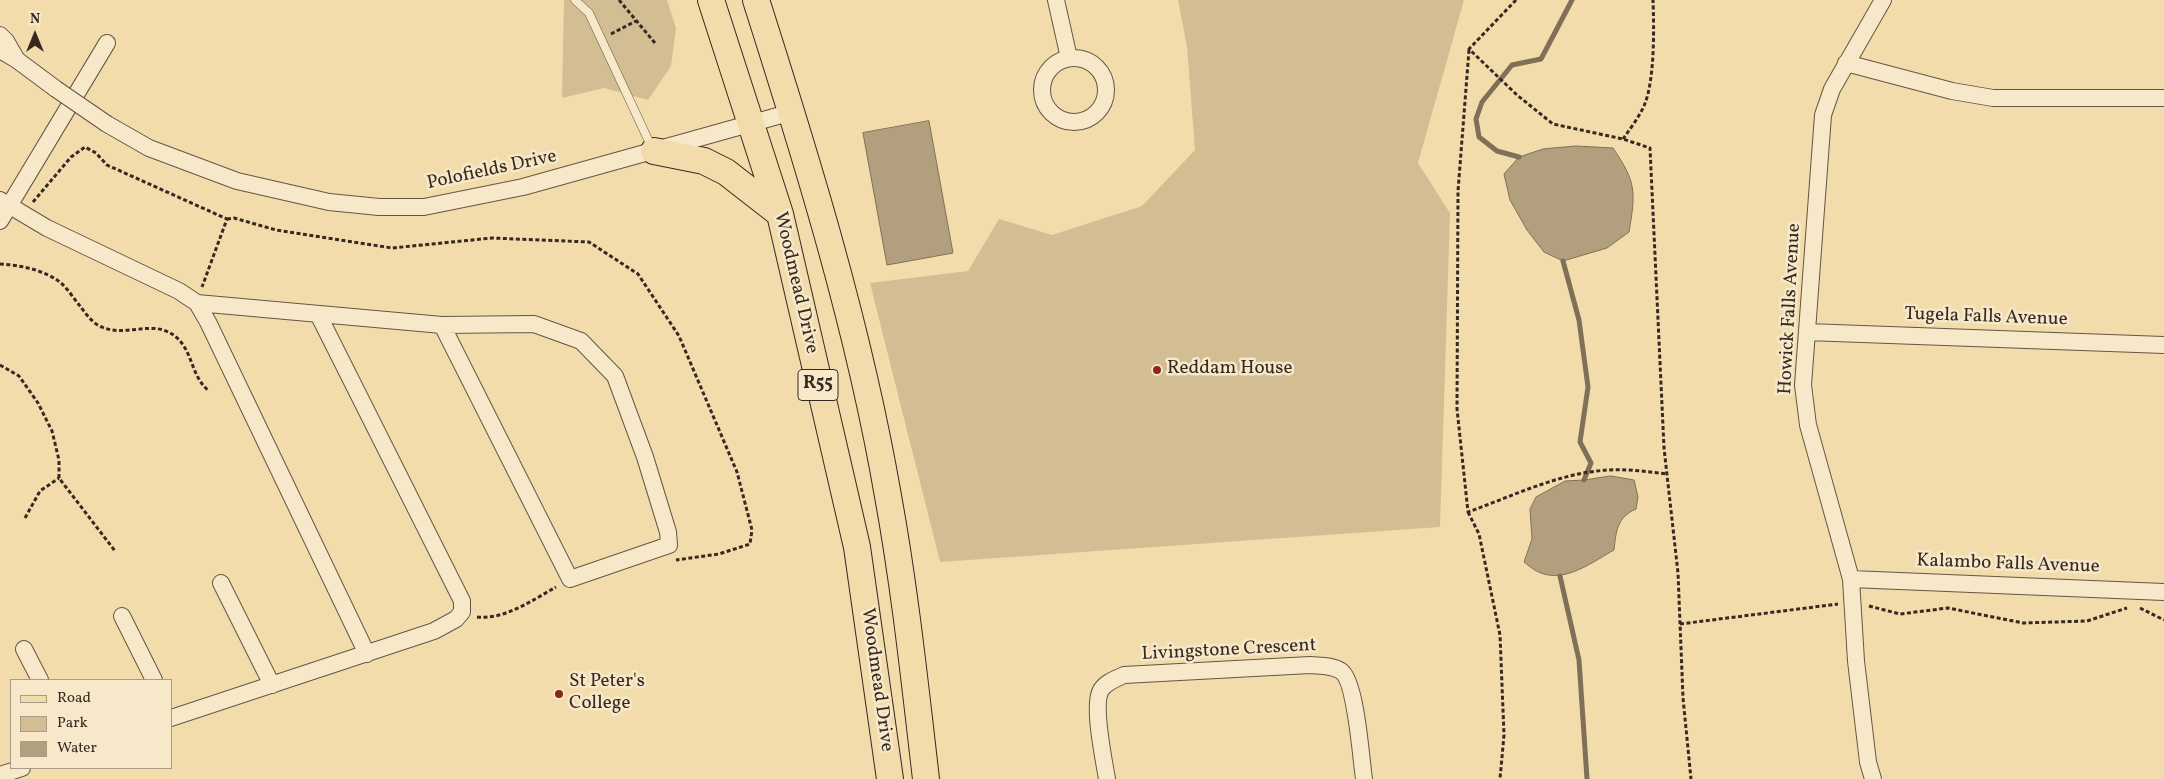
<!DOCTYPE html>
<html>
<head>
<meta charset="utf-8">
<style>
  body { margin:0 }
  #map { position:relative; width:2164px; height:779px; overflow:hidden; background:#f3dcac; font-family:Vollkorn,serif }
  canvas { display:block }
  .legend { position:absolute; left:10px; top:679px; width:162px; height:90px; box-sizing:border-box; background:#f7e8c9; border:1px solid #a99c86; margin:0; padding:6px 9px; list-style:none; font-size:15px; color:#352921 }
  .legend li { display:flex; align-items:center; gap:10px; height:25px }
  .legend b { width:25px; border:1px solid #a99c86 }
  .north { position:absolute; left:10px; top:10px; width:50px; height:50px; -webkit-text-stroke:4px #f7e8c9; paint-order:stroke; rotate:0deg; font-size:14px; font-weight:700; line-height:20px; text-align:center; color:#352921 }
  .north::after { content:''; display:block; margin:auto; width:18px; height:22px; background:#352921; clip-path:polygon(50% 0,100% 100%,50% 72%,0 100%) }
</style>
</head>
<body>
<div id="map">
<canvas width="2164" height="779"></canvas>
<ul class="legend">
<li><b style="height:6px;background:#f3dcac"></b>Road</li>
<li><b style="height:14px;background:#d3be94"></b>Park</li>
<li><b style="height:14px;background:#b29f7d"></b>Water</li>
</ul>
<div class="north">N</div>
</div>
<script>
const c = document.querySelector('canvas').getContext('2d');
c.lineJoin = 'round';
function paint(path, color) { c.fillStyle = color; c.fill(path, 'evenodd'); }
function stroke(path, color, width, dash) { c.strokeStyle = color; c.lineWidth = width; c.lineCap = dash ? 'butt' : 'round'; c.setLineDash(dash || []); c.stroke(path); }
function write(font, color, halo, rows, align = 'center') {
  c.font = font + ' Vollkorn,serif'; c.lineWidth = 5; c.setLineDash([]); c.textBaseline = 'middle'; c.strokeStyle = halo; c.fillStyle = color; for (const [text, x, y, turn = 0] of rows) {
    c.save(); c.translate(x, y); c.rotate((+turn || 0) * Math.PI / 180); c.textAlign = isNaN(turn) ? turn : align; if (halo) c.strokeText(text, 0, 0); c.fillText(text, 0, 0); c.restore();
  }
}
paint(new Path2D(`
  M 564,0 L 667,0 L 676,28 L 671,66 L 648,100 L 604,88 L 562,98 Z
  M 1178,0 L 1464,0 L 1418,163 L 1450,213 L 1440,527 L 940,562 L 870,283 L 968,271 L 999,219 L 1052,235 L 1142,206 L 1195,150 L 1187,47 Z`), '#d3be94');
const water = new Path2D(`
  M 929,121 L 953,253 L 887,265 L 863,133 Z
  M 1576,146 L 1613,148 C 1636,182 1636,191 1629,232 L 1607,248 L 1563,261 L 1544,252 L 1527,230 L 1510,200 L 1504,174 L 1519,157 L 1543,149 Z
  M 1611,476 L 1634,480 L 1638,497 L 1636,509 C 1617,517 1616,532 1614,550 C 1594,561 1566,583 1541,573 C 1535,571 1529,566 1524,562 L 1532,539 L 1530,509 L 1536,497 L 1565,481 L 1584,480 Z`);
paint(water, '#b29f7d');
stroke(water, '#807058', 1);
stroke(new Path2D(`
  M 1519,157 L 1497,151 L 1479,137 L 1476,119 L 1482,102 L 1512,65 L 1541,59 L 1572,0
  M 1563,261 L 1579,320 L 1588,387 L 1580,442 L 1591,463 L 1584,480
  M 1560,576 L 1579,660 L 1587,779`), '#807058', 5);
const lane = new Path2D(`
  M 575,0 L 589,13 L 652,148`);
const street = new Path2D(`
  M 1056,0 L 1069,58
  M 0,35 L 6,41 L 17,60
  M 0,50 L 17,60 L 56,89
  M1042 90a32 32 0 1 1 64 0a32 32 0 1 1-64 0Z
  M 1846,63 L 1952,91 L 1993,98 L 2164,98
  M 107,124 L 149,148 L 237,181 L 329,202 L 379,207 L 424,207 L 523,187 L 792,112
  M 0,200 L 47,228 L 179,291 L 197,303 L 208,322 L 367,654
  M 0,221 L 107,43
  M 197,303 L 442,325 L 534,324 L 581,341 L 615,376 L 645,457 L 668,532 L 669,545 L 570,579 L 442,325
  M 1807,332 L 2164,345
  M 1851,579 L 2164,592
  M 221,583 L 272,685
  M 122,616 L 154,680
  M 24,649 L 40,680
  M 171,718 L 434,631 L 456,619 L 462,612 L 462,601 L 318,314
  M 0,775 L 22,768
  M 1107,779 C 1104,760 1092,705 1101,690 C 1106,682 1116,679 1124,675 L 1310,665 C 1320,666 1332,665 1341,671 C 1356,681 1361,759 1364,779
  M 1873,779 L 1868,762 L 1856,661 L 1851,579 L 1808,425 L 1803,385 L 1823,115 L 1832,89 L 1883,0`);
const primary = new Path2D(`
  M 711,0 L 780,214 L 857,547 L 890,779
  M 756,0 C 808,163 859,328 888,496 C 905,589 915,685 926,779
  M 654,151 L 704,161 L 726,172 L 780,214`);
stroke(lane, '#645644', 9);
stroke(street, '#645644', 18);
stroke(primary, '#352921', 28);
stroke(new Path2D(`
  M 619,0 L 655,43
  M 1516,0 L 1469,49 L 1517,95 L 1553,124 L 1623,139 L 1650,148 L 1664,448 L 1678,573 L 1683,698 L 1691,779
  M 611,34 L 636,21
  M 1469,50 L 1458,191 L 1457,409 L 1468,512 C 1510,497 1553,476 1597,471 C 1620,468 1644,471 1667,474
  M 1623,139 C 1630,129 1639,117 1644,106 C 1655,80 1654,28 1653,0
  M 33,202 L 71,157 L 85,147 L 96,153 L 107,165 L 227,219 L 202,287
  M 227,219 L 234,218 L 276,230 L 392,248 L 492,238 L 589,242 L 638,274 L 679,336 L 737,472 L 752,530 L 750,544 L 719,554 L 676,560
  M 0,264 C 20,265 45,270 61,283 C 68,289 74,299 80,306 C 86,314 93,324 102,327 C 126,338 154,318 176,337 C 193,351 191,377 209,391
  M 0,365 L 19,376 L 38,403 L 52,431 L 59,460 L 59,478 L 115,551
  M 1468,512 L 1479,534 L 1500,635 L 1504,735 L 1500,779
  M 25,518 L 40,491 L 59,478
  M 1869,606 L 1900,614 L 1948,608 L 2023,623 L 2087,621 L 2127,608
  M 2140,608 L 2164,620
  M 477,617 C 504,620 533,600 556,587
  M 1680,624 L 1838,604`), '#352921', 3, [4, 2.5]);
stroke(lane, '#f7e8c9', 8);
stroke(street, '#f7e8c9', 16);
stroke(primary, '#f3dcac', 26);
const streetBridge = new Path2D(`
  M 56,89 L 107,124`);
stroke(streetBridge, '#645644', 18, []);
stroke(streetBridge, '#f7e8c9', 16);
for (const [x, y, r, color] of [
  [1157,370,5,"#8f2418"],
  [559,694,5,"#8f2418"]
]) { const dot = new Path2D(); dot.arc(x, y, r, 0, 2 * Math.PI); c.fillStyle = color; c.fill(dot); stroke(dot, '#f7e8c9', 2); }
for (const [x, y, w] of [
  [818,385,40]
]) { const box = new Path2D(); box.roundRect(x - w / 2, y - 15.5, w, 31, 4); c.fillStyle = '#f7e8c9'; c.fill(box); stroke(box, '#352921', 1); }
write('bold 18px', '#352921', null, [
  ["R55",818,385]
]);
write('19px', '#352921', '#f7e8c9', [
  ["Polofields Drive",492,171,-12],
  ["Woodmead Drive",795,283,77],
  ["Howick Falls Avenue",1791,309,-87],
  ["Tugela Falls Avenue",1986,318,2],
  ["Kalambo Falls Avenue",2008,565,2],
  ["Livingstone Crescent",1229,651,-3],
  ["Woodmead Drive",876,680,82]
]);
write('19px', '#352921', '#f7e8c9', [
  ["Reddam House",1167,370],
  ["St Peter's",569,683],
  ["College",569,705]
], 'left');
</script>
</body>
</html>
